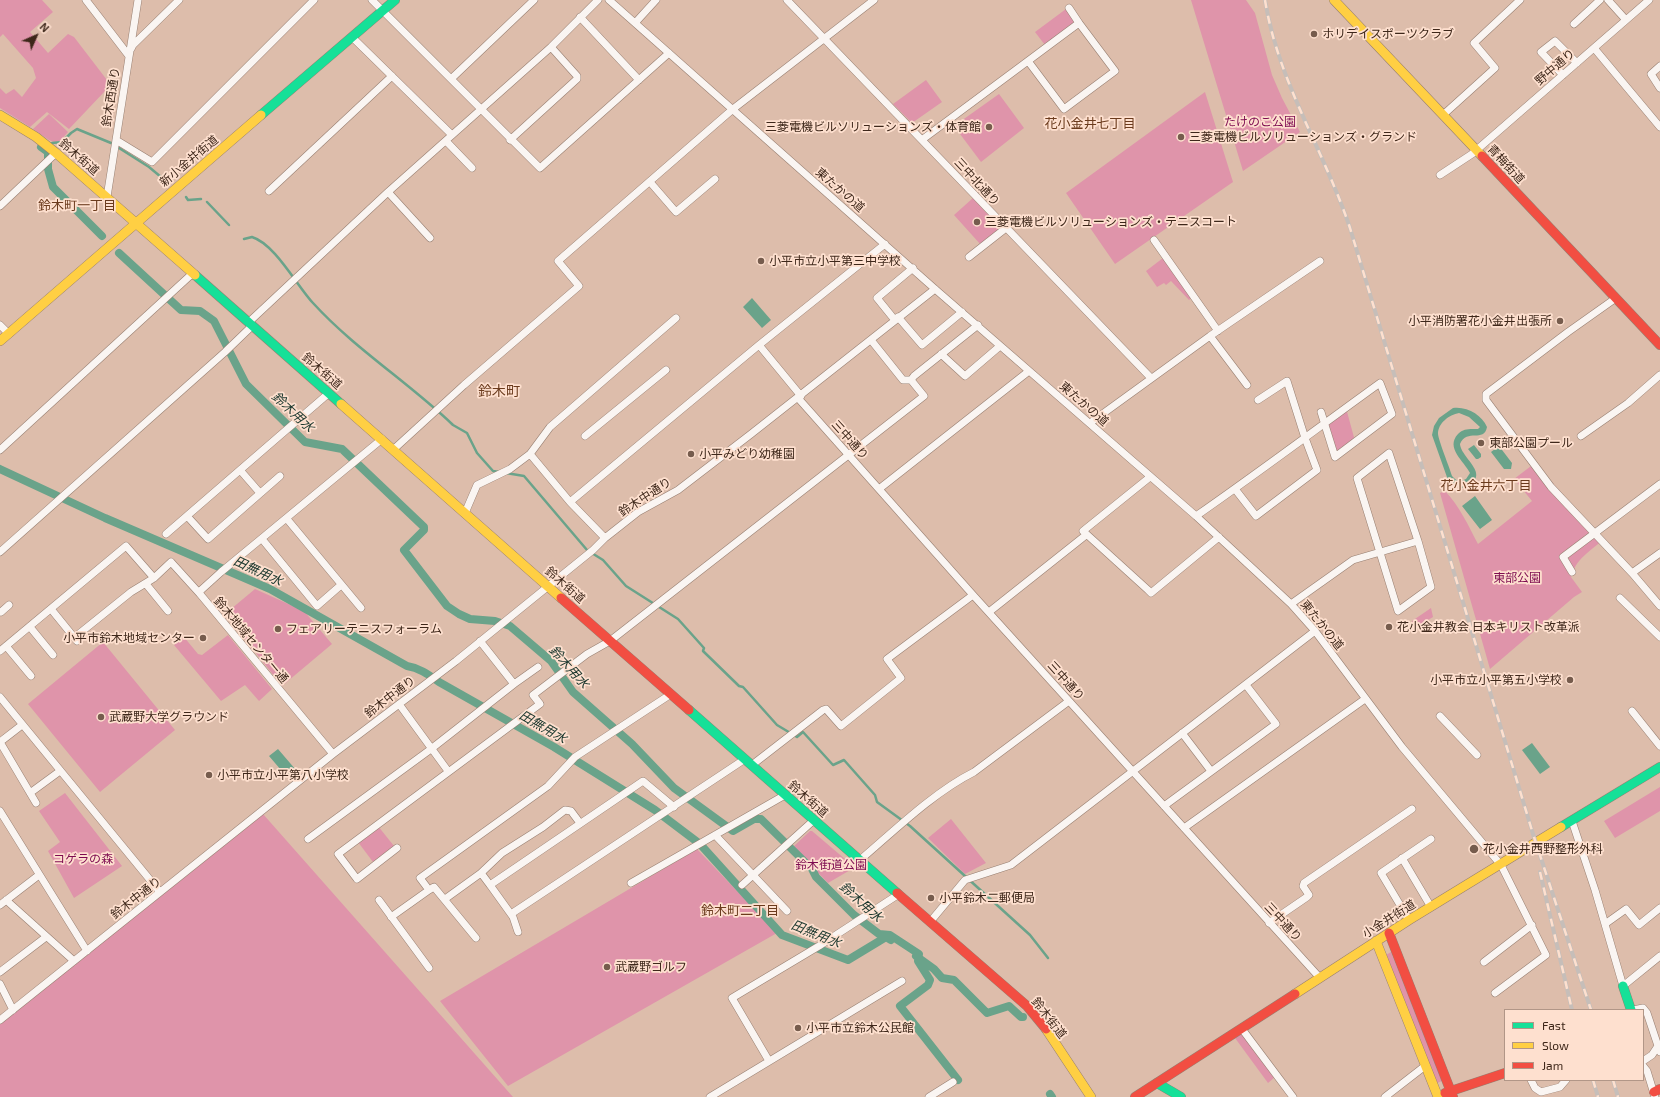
<!DOCTYPE html>
<html>
<head>
<meta charset="utf-8">
<style>
  body { margin:0 }
  #map { position:relative; width:1660px; height:1097px; overflow:hidden; background:#ddbdab; font-family:"Exo 2",sans-serif }
  canvas { display:block }
  .legend { position:absolute; left:1504px; top:1009px; width:140px; height:72px; box-sizing:border-box; background:#fee0cf; border:1px solid #b19687; margin:0; padding:5px 7px; list-style:none; font-size:12px; color:#3e271a }
  .legend li { display:flex; align-items:center; gap:8px; height:20px }
  .legend b { width:20px; border:1px solid #b19687 }
  .north { position:absolute; left:16px; top:16px; width:40px; height:40px; -webkit-text-stroke:3px #fee0cf; paint-order:stroke; rotate:45deg; font-size:11px; font-weight:700; line-height:16px; text-align:center; color:#3e271a }
  .north::after { content:''; display:block; margin:auto; width:14px; height:18px; background:#3e271a; clip-path:polygon(50% 0,100% 100%,50% 72%,0 100%) }
</style>
</head>
<body>
<div id="map">
<canvas width="1660" height="1097"></canvas>
<ul class="legend">
<li><b style="height:5px;background:#16e098"></b>Fast</li>
<li><b style="height:5px;background:#ffcf43"></b>Slow</li>
<li><b style="height:5px;background:#f24e42"></b>Jam</li>
</ul>
<div class="north">N</div>
</div>
<script>
const c = document.querySelector('canvas').getContext('2d');
c.lineJoin = 'round';
function paint(path, color) { c.fillStyle = color; c.fill(path, 'evenodd'); }
function stroke(path, color, width, dash) { c.strokeStyle = color; c.lineWidth = width; c.lineCap = dash ? 'butt' : 'round'; c.setLineDash(dash || []); c.stroke(path); }
function write(font, color, halo, rows, align = 'center') {
  c.font = font + ' "Exo 2","Noto Sans JP",sans-serif'; c.lineWidth = 3.5; c.setLineDash([]); c.textBaseline = 'middle'; c.strokeStyle = halo; c.fillStyle = color; for (const [text, x, y, turn = 0] of rows) {
    c.save(); c.translate(x, y); c.rotate((+turn || 0) * Math.PI / 180); c.textAlign = isNaN(turn) ? turn : align; if (halo) c.strokeText(text, 0, 0); c.fillText(text, 0, 0); c.restore();
  }
}
paint(new Path2D(`
  M 0,0 L 42,0 L 53,12 L 30,32 L 48,53 L 68,34 L 74,37 L 107,80 L 106,90 L 69,129 L 47,112 L 30,127 L 0,108 L 0,88 L 6,94 L 14,89 L 22,97 L 36,78 L 33,68 L 3,34 L 0,37 Z
  M 1191,0 L 1246,0 L 1255,13 L 1272,75 L 1282,98 L 1300,132 L 1243,171 Z
  M 1066,9 L 1079,27 L 1048,49 L 1035,32 Z
  M 926,80 L 942,102 L 912,123 L 893,104 Z
  M 1205,92 L 1233,182 L 1115,264 L 1066,193 Z
  M 999,94 L 1024,128 L 981,162 L 954,126 Z
  M 49,114 L 68,132 L 60,141 L 54,142 L 49,140 L 33,129 Z
  M 973,198 L 1001,229 L 981,245 L 954,215 Z
  M 1163,258 L 1192,297 L 1189,300 L 1171,281 L 1166,285 L 1164,283 L 1157,287 L 1146,271 Z
  M 1346,408 L 1355,441 L 1335,457 L 1325,423 Z
  M 1535,463 L 1603,540 C 1589,552 1576,559 1571,577 L 1582,592 L 1574,597 L 1490,669 L 1440,493 L 1445,491 C 1460,507 1468,525 1478,544 L 1532,501 L 1514,479 Z
  M 255,589 L 304,611 L 332,644 L 282,686 L 225,614 Z
  M 1431,608 L 1433,617 L 1415,628 L 1412,621 Z
  M 228,635 L 272,689 L 259,701 L 245,685 L 221,701 L 174,645 L 184,637 L 198,654 L 202,655 Z
  M 103,642 L 175,730 L 100,792 L 28,704 Z
  M 1660,787 L 1660,811 L 1615,838 L 1604,821 Z
  M 65,793 L 122,866 L 74,898 L 48,851 L 60,842 L 39,811 Z
  M 263,814 L 513,1097 L 0,1097 L 0,1023 Z
  M 951,819 L 986,863 L 965,874 L 928,838 Z
  M 378,826 L 394,846 L 373,862 L 358,842 Z
  M 810,831 L 812,831 L 852,865 L 852,869 L 828,883 L 793,847 Z
  M 697,849 L 777,933 L 508,1086 L 440,1001 Z
  M 1391,952 L 1442,1081 L 1437,1083 L 1386,955 Z
  M 1243,1033 L 1275,1077 L 1268,1083 L 1235,1038 Z`), '#df94aa');
paint(new Path2D(`
  M 752,298 L 771,320 L 762,328 L 743,307 Z
  M 1453,408 C 1467,406 1482,415 1487,427 C 1484,443 1467,428 1460,444 C 1461,459 1495,476 1462,488 L 1453,486 L 1448,480 L 1432,435 L 1434,426 L 1439,418 ZM 1459,413 L 1469,417 L 1480,427 L 1478,429 C 1470,429 1464,428 1458,434 C 1445,448 1464,461 1470,473 L 1466,479 L 1459,482 L 1455,479 L 1452,476 C 1449,466 1439,442 1438,434 C 1438,423 1449,415 1459,413 Z
  M 1474,445 L 1481,454 L 1481,457 L 1478,459 L 1476,459 L 1468,449 Z
  M 1499,446 L 1512,463 L 1511,469 L 1504,469 L 1491,452 Z
  M 1475,496 L 1492,520 L 1480,529 L 1462,506 Z
  M 1532,743 L 1550,767 L 1540,774 L 1522,750 Z
  M 278,749 L 296,770 L 287,777 L 269,756 Z`), '#6aa38a');
stroke(new Path2D(`
  M 52,143 L 62,142 L 71,133 L 77,129 L 111,143
  M 119,148 L 149,167 L 167,182
  M 186,197 L 188,200 L 201,199
  M 207,202 L 229,225
  M 244,239 L 252,237 C 275,244 297,286 313,303 C 355,349 408,382 453,425 L 467,433 L 477,453 L 493,471 L 499,472
  M 506,473 L 524,476 L 587,550 L 603,560 L 626,586 L 678,619 L 704,648 L 703,651 L 739,686 L 743,687 L 777,725 L 797,737 L 803,732 L 833,765 L 844,760 L 875,795 L 877,802 L 910,826 L 965,876 L 1030,935 L 1048,958`), '#6aa38a', 2.5);
stroke(new Path2D(`
  M 41,147 L 48,152 L 48,169 L 53,187 L 102,236
  M 119,253 L 181,310 L 200,311 L 214,321 L 246,384 L 305,442 L 342,449 L 424,527 L 424,530 L 404,550 L 447,606 L 459,614 L 470,619 L 495,621 L 510,626 L 551,661 L 573,692 L 632,744 L 674,788 L 733,831 L 754,819 L 761,819 L 812,869 L 816,877 L 854,915 L 879,934 L 890,935 L 919,954 L 918,961 L 930,980 L 928,985 L 900,1006 L 958,1080
  M 0,469 L 105,518 L 270,589 L 407,666 C 420,668 429,675 439,682 L 554,747 L 655,810 L 700,844 L 782,935 L 848,960 L 886,937 L 891,940
  M 916,956 L 934,969 L 942,978 L 954,980 L 987,1013 L 1009,1006 L 1021,1017 L 1023,1017
  M 1050,1094 L 1052,1097`), '#6aa38a', 8);
const street = new Path2D(`
  M 86,0 L 129,56
  M 372,0 L 540,168 L 669,53
  M 609,0 L 935,289 L 1196,516 L 1291,604 L 1315,631 L 1402,747 L 1501,865 L 1546,955 L 1495,993
  M 787,0 L 1151,378
  M 1608,0 L 1626,20
  M 1069,8 L 1079,23
  M 580,17 L 639,80
  M 635,23 L 656,0
  M 1574,24 L 1600,0
  M 352,37 L 452,135
  M 1594,48 L 1660,127
  M 131,49 L 133,45 L 179,0
  M 1660,66 L 1651,74 L 1660,88
  M 1563,75 L 1541,52 L 1555,41 L 1577,63
  M 451,79 L 534,0
  M 1443,115 L 1495,68 L 1474,43 L 1520,0
  M 923,139 L 1079,23 L 1115,71 L 1064,109 L 1028,61
  M 116,140 L 152,162 L 314,0
  M 510,140 L 577,79 L 577,76 L 551,47
  M 446,141 L 472,168
  M 1440,175 L 1472,154 L 1649,0
  M 650,182 L 676,212 L 715,179
  M 269,191 L 392,76
  M 388,192 L 430,238
  M 107,197 L 138,0
  M 0,206 L 56,153
  M 1154,240 L 1218,331
  M 969,257 L 1006,228
  M 1616,298 L 1568,332 L 1486,394 L 1486,400 L 1551,487 L 1632,573 L 1660,606
  M 898,317 L 922,345 L 962,312
  M 894,319 L 877,298 L 913,268
  M 249,322 L 388,192 L 551,47 L 598,0
  M 0,325 L 9,334
  M 1210,336 L 1247,385
  M 871,340 L 903,380 L 911,380
  M 759,345 L 801,396
  M 941,354 L 965,376 L 1000,346
  M 798,398 L 973,595 L 1320,978
  M 1090,423 L 1210,336 L 1320,261
  M 585,436 L 666,370
  M 1581,436 L 1628,403 L 1660,375
  M 394,449 L 464,385 L 579,286 L 558,261 L 733,109 L 874,0
  M 0,450 L 193,273
  M 1389,453 L 1418,541 L 1431,587 L 1398,611 L 1357,478 Z
  M 530,454 L 570,502 L 605,538
  M 240,470 L 260,493
  M 1150,477 L 1083,531 L 1148,590 L 1151,593 L 1219,537
  M 879,489 L 1029,371
  M 1235,489 L 1256,516 L 1317,470 L 1305,438 L 1287,381 L 1258,400
  M 570,502 L 759,345 L 885,244
  M 465,513 L 477,485 L 510,469 L 530,454 L 550,427 L 676,318
  M 187,516 L 208,539 L 280,476
  M 1196,516 C 1258,473 1319,427 1380,383 L 1392,414 L 1335,457 L 1321,412
  M 287,519 L 361,608
  M 166,534 L 329,393
  M 262,539 L 317,606 L 341,585
  M 0,552 L 225,352 L 252,326
  M 1572,572 L 1563,557 L 1660,484
  M 1632,573 L 1660,553
  M 146,584 L 168,611
  M 1620,598 L 1660,637
  M 1291,604 L 1353,560 L 1418,541
  M 51,609 L 77,641
  M 1,612 L 9,605
  M 989,612 L 1086,535
  M 30,627 L 53,655
  M 75,637 L 131,592 L 154,578 L 171,562 L 200,594
  M 480,641 L 514,684 L 538,667
  M 6,646 L 31,676
  M 0,651 L 126,546 L 154,578
  M 0,697 L 160,892
  M 399,704 L 448,771
  M 1632,711 L 1660,746
  M 1440,716 L 1477,755
  M 22,725 L 0,742 L 36,803
  M 1182,733 L 1211,771
  M 333,754 L 200,594 L 200,591 L 221,572 L 382,439
  M 752,765 L 823,710 L 826,709 L 841,726 L 901,678 L 887,659 L 973,595
  M 30,793 L 60,771
  M 1164,806 L 1276,724 L 1246,685
  M 0,811 L 87,951
  M 1572,821 L 1595,890 L 1623,986 L 1660,956
  M 1184,828 L 1365,699
  M 715,835 L 787,911
  M 308,839 L 431,749 L 514,684
  M 397,848 L 357,879 L 338,854 L 540,704 L 533,695 L 587,654 L 610,641 L 924,396 L 911,380 L 914,376 L 978,325
  M 1402,858 L 1431,907
  M 860,860 C 894,831 934,792 974,772 L 1069,701
  M 481,873 L 502,853 L 543,827 L 565,810 L 571,811 L 580,823
  M 631,883 L 785,795
  M 742,885 L 814,820
  M 445,899 L 481,873 L 490,885
  M 6,900 L 74,961
  M 379,900 L 429,968
  M 0,905 L 39,875
  M 511,914 L 745,759
  M 391,917 L 429,890
  M 1409,920 L 1381,873 L 1431,839
  M 930,922 L 965,880 L 1011,865 L 1315,631
  M 1269,923 L 1307,897 L 1309,895 L 1303,886 L 1304,883 L 1412,809
  M 1605,924 L 1626,909 L 1639,925 L 1660,908
  M 518,932 L 513,917 L 490,885 L 643,781 L 674,807
  M 476,938 L 434,887 L 429,890 L 420,878 L 548,786 L 575,757 L 671,694
  M 1484,962 L 1532,925
  M 0,972 L 46,937
  M 0,984 L 13,1010
  M 1633,1010 L 1643,1008 L 1647,1013 L 1660,1052
  M 0,1020 L 333,754 L 456,661 L 593,550 L 605,538 L 638,512 L 678,490 L 751,434 L 935,289
  M 1242,1029 L 1293,1097
  M 769,1061 L 732,998 L 819,946 L 899,894
  M 1643,1061 L 1652,1055 L 1658,1046
  M 1643,1066 L 1647,1071 L 1655,1097
  M 1531,1080 L 1535,1088 L 1541,1092 L 1560,1087 L 1566,1080
  M 710,1097 L 902,981
  M 929,1097 L 953,1082
  M 1385,1097 L 1425,1066`);
const fast = new Path2D(`
  M 261,115 L 395,0
  M 195,275 L 341,404
  M 689,710 L 897,893
  M 1561,827 L 1660,767
  M 1623,986 L 1631,1010
  M 1157,1083 L 1181,1097`);
const slow = new Path2D(`
  M 1334,0 L 1482,156
  M 0,115 L 36,137 L 56,153 L 195,275
  M 0,341 L 261,115
  M 341,404 L 561,598
  M 1376,941 L 1438,1097
  M 1295,994 L 1409,920 L 1561,827
  M 1046,1029 L 1091,1097`);
const jam = new Path2D(`
  M 1482,156 L 1660,345
  M 561,598 L 689,710
  M 897,893 L 1027,1006 L 1046,1029
  M 1389,933 L 1453,1097
  M 1654,1092 L 1660,1089
  M 1445,1093 L 1505,1073
  M 1135,1097 L 1295,994`);
stroke(street, '#977f71', 8);
stroke(fast, '#977f71', 10);
stroke(slow, '#977f71', 10);
stroke(jam, '#977f71', 10);
stroke(street, '#faf5f2', 7);
stroke(fast, '#16e098', 9);
stroke(slow, '#ffcf43', 9);
stroke(jam, '#f24e42', 9);
const rail = new Path2D(`
  M 1265,0 C 1278,82 1324,150 1350,228 L 1533,834 L 1591,1010
  M 1540,872 L 1572,1010
  M 1593,1080 L 1598,1097
  M 1613,1080 L 1618,1097`);
stroke(rail, '#c6beb9', 4);
stroke(rail, '#fee0cf', 2.5, [8]);
for (const [x, y, r, color] of [
  [1314,34,4,"#765c4d"],
  [989,127,4,"#765c4d"],
  [1181,137,4,"#765c4d"],
  [977,222,4,"#765c4d"],
  [761,261,4,"#765c4d"],
  [1560,321,4,"#765c4d"],
  [1481,443,4,"#765c4d"],
  [691,454,4,"#765c4d"],
  [1389,627,4,"#765c4d"],
  [278,629,4,"#765c4d"],
  [203,638,4,"#765c4d"],
  [1570,680,4,"#765c4d"],
  [101,717,4,"#765c4d"],
  [209,775,4,"#765c4d"],
  [1474,849,5,"#765c4d"],
  [931,898,4,"#765c4d"],
  [607,967,4,"#765c4d"],
  [798,1028,4,"#765c4d"]
]) { const dot = new Path2D(); dot.arc(x, y, r, 0, 2 * Math.PI); c.fillStyle = color; c.fill(dot); stroke(dot, '#fee0cf', 1.5); }
write('12px', '#3e271a', '#fee0cf', [
  ["ホリデイスポーツクラブ",1322,34],
  ["三菱電機ビルソリューションズ・体育館",981,127,"right"],
  ["三菱電機ビルソリューションズ・グランド",1189,137],
  ["三菱電機ビルソリューションズ・テニスコート",985,222],
  ["小平市立小平第三中学校",769,261],
  ["小平消防署花小金井出張所",1552,321,"right"],
  ["東部公園プール",1489,443],
  ["小平みどり幼稚園",699,454],
  ["花小金井教会 日本キリスト改革派",1397,627],
  ["フェアリーテニスフォーラム",286,629],
  ["小平市鈴木地域センター",195,638,"right"],
  ["小平市立小平第五小学校",1562,680,"right"],
  ["武蔵野大学グラウンド",109,717],
  ["小平市立小平第八小学校",217,775],
  ["花小金井西野整形外科",1483,849],
  ["小平鈴木二郵便局",939,898],
  ["武蔵野ゴルフ",615,967],
  ["小平市立鈴木公民館",806,1028]
], 'left');
write('12px', '#3e271a', '#fee0cf', [
  ["野中通り",1555,67,-41],
  ["鈴木西通り",111,97,-81],
  ["鈴木街道",79,157,41],
  ["新小金井街道",189,161,-40],
  ["青梅街道",1506,164,47],
  ["三中北通り",977,182,47],
  ["東たかの道",840,190,41],
  ["鈴木街道",322,371,41],
  ["東たかの道",1084,404,41],
  ["三中通り",850,440,48],
  ["鈴木中通り",645,497,-33],
  ["鈴木街道",565,585,41],
  ["東たかの道",1322,625,51],
  ["鈴木地域センター通",251,640,50],
  ["三中通り",1066,681,48],
  ["鈴木中通り",390,697,-37],
  ["鈴木街道",808,799,41],
  ["鈴木中通り",136,898,-38],
  ["小金井街道",1389,919,-32],
  ["三中通り",1283,922,47],
  ["鈴木街道",1049,1018,52]
]);
write('12px', '#7d0a50', '#fee0cf', [
  ["たけのこ公園",1260,122],
  ["東部公園",1517,578],
  ["コゲラの森",83,859],
  ["鈴木街道公園",831,865]
]);
write('13px', '#6b3b1d', '#fee0cf', [
  ["花小金井七丁目",1090,124],
  ["鈴木町一丁目",77,206],
  ["花小金井六丁目",1486,486],
  ["鈴木町二丁目",740,911]
]);
write('italic 13px', '#1a362d', '#fee0cf', [
  ["鈴木用水",293,412,43],
  ["田無用水",258,571,25],
  ["鈴木用水",569,667,48],
  ["田無用水",543,727,30],
  ["鈴木用水",861,902,42],
  ["田無用水",816,934,22]
]);
write('14px', '#6b3b1d', '#fee0cf', [
  ["鈴木町",499,391]
]);
</script>
</body>
</html>
